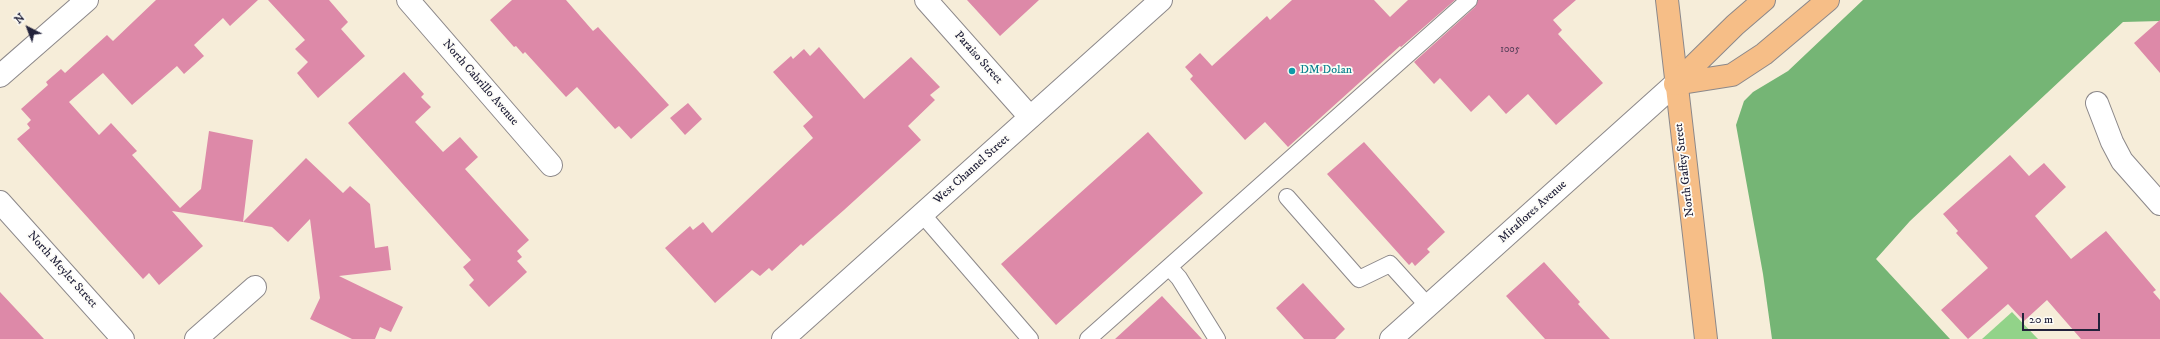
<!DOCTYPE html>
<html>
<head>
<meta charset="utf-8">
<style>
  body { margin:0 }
  #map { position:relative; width:2160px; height:339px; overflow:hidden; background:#f6edd9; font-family:"IM FELL DW Pica",serif }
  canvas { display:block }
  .north { position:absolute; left:8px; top:8px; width:40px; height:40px; -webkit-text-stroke:3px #fdfcf7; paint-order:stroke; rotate:318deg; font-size:11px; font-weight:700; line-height:16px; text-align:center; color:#22223b }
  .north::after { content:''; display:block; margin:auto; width:14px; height:18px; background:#22223b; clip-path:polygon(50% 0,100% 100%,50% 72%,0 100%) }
  .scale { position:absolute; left:2022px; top:313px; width:78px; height:18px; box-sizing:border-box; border:2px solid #22223b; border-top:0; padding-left:5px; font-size:12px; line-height:14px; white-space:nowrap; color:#22223b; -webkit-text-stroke:3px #fdfcf7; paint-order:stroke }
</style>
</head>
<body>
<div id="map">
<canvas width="2160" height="339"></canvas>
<div class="north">N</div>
<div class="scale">20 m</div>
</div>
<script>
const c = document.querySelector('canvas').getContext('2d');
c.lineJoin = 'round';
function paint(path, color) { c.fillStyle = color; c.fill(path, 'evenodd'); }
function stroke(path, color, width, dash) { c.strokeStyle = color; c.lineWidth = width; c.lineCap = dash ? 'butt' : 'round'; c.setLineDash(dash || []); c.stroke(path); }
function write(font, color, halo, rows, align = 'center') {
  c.font = font + ' "IM FELL DW Pica",serif'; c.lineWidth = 3.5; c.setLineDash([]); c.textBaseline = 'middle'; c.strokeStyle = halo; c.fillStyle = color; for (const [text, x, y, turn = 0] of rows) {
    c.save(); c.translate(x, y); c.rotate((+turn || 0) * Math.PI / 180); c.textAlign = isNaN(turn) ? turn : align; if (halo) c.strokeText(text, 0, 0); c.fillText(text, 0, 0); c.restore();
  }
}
paint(new Path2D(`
  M 2012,312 L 2038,339 L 1982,339 Z`), '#92d389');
paint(new Path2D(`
  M 1863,0 L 2160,0 L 2160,21 L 2123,22 L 1910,221 L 1876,259 L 1950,339 L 1772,339 L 1763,274 L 1736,125 L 1744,101 L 1753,92 L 1788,71 Z`), '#75b575');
paint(new Path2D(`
  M 156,0 L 258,0 L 230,26 L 223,18 L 194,45 L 204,56 L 184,74 L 177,66 L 132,105 L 103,73 L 69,102 L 99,135 L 111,123 L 137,151 L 132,155 L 180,208 L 201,189 L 209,131 L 253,140 L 243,222 L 172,211 L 203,246 L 159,285 L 149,273 L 143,279 L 17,139 L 30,128 L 27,124 L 31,120 L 21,109 L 48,85 L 46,82 L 61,69 L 65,73 L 107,35 L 113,41 Z
  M 268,0 L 329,0 L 348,22 L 341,29 L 365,56 L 318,98 L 297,73 L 308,62 L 295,49 L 305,40 Z
  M 512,0 L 566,0 L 593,31 L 598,27 L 669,105 L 631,139 L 619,126 L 615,129 L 577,87 L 566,97 L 525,52 L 523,54 L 516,46 L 514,47 L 490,20 Z
  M 967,0 L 1039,0 L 1000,36 Z
  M 1292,0 L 1374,0 L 1390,17 L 1408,0 L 1455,0 L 1401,47 L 1400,46 L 1288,147 L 1265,122 L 1245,140 L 1190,79 L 1193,76 L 1185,67 L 1200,53 L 1212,66 L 1267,16 L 1270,20 Z
  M 1478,0 L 1576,0 L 1553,20 L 1562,30 L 1558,34 L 1603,83 L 1556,125 L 1528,94 L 1506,114 L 1489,95 L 1471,112 L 1440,78 L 1434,84 L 1414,62 L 1475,7 Z
  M 2160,20 L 2160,73 L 2134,43 Z
  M 819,47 L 864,99 L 911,57 L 940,87 L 930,95 L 935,100 L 908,126 L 921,140 L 844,210 L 803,246 L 801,244 L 772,271 L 769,268 L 760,276 L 752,270 L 715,303 L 665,248 L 690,226 L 693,230 L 703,222 L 712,233 L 813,138 L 803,126 L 813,117 L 773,72 L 791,56 L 793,59 L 804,49 L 810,56 Z
  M 404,72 L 424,94 L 421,97 L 431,107 L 415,122 L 443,152 L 460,137 L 478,157 L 465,169 L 529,240 L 517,251 L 522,257 L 517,261 L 527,272 L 489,307 L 469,285 L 474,280 L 463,267 L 471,260 L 348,123 Z
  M 688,103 L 702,119 L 685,135 L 670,118 Z
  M 1148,132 L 1203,193 L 1056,325 L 1001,264 Z
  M 1364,142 L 1445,232 L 1427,249 L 1430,252 L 1415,266 L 1412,262 L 1409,265 L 1327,174 Z
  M 2010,155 L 2029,176 L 2044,163 L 2066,187 L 2035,216 L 2071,259 L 2106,231 L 2156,290 L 2153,292 L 2160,300 L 2160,339 L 2081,339 L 2047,300 L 2024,321 L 2008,304 L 1968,339 L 1941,310 L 1988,268 L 1956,233 L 1958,231 L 1943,214 Z
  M 306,158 L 343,193 L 350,186 L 370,204 L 375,248 L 388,246 L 391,270 L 339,276 L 403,307 L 391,332 L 380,327 L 375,339 L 352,339 L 310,319 L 320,298 L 310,219 L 288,242 L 272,227 L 243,222 Z
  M 1544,262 L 1580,302 L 1578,304 L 1610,339 L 1545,339 L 1506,296 Z
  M 1303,283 L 1345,329 L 1335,339 L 1304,339 L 1276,308 Z
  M 0,292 L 44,339 L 0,339 Z
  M 1162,296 L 1202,339 L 1115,339 Z`), '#dd89a8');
const service = new Path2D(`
  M 1287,197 L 1359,279 L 1390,264 L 1428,306
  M 922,214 L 1030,339
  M 1169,267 L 1179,278 L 1217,339
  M 1088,339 L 1469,0`);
const minor = new Path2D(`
  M 408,0 L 551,165
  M 926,0 L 1030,117
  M 0,76 L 87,0
  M 2097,103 L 2112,142 L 2122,161 L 2160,204
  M 196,339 L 255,287
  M 1391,339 L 1675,84`);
const tertiary = new Path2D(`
  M 0,202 L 123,339
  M 783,339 L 1161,0`);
const primary = new Path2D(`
  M 1667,0 L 1706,339`);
const motorway = new Path2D(`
  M 1675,84 L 1732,75 L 1764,54 L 1828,0
  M 1675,84 L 1735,25 L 1764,0`);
stroke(service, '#8c888a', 18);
stroke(minor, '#8c888a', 24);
stroke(tertiary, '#8c888a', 24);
stroke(primary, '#8c888a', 24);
stroke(motorway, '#8c888a', 24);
stroke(service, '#fff', 16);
stroke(minor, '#fff', 22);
stroke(tertiary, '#fff', 22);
stroke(primary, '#f6be87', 22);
stroke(motorway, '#f6be87', 22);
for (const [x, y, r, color] of [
  [1292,71,4,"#0f9aa8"]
]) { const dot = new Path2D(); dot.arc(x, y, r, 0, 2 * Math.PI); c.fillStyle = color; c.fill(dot); stroke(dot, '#fdfcf7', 1.5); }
write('10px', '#513c56', null, [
  ["1005",1510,50]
]);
write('12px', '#22223b', '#fdfcf7', [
  ["Paraiso Street",978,58,48],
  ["North Cabrillo Avenue",480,83,49],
  ["West Channel Street",972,170,-42],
  ["North Gaffey Street",1685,170,-97],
  ["Miraflores Avenue",1533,212,-42],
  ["North Meyler Street",62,270,48]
]);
write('12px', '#0d838f', '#fdfcf7', [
  ["DM Dolan",1300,71]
], 'left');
</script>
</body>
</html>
